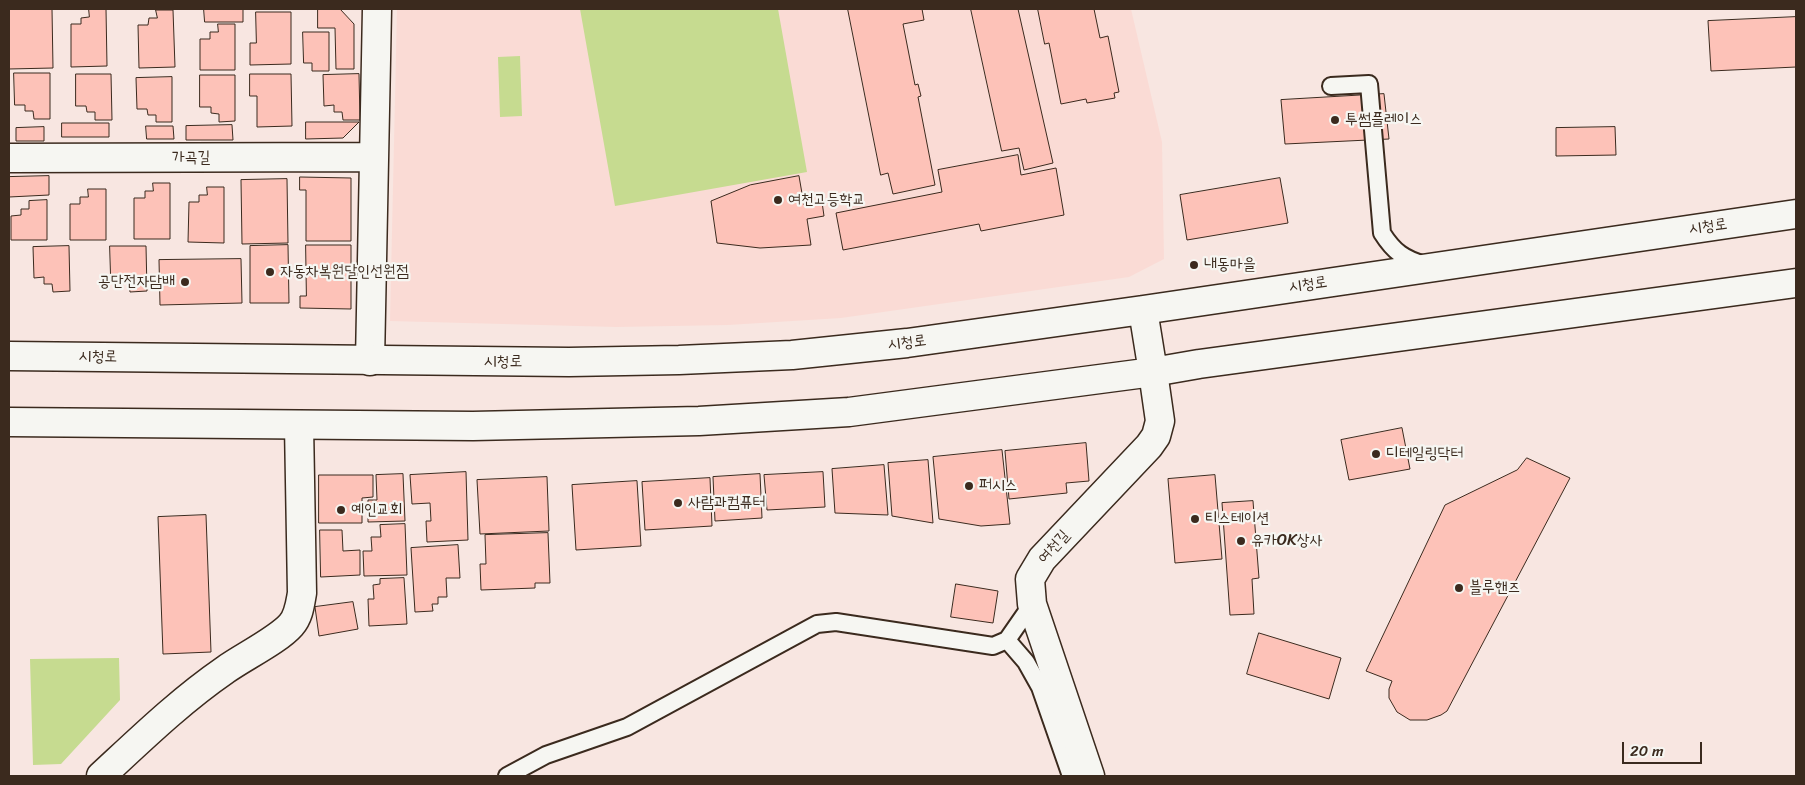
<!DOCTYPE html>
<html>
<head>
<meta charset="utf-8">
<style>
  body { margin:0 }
  #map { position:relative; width:1805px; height:785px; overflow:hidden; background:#f8e6e1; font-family:Sriracha,sans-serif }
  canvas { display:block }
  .frame { position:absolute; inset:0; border:10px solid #3b2a1e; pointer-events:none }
  .scale { position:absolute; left:1622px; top:742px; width:80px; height:22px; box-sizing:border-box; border:2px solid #3b2a1e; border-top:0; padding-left:6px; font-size:15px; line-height:18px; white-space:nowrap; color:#3b2a1e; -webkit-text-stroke:4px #f6f6f2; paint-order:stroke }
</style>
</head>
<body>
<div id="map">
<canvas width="1805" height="785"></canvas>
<div class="frame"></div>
<div class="scale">20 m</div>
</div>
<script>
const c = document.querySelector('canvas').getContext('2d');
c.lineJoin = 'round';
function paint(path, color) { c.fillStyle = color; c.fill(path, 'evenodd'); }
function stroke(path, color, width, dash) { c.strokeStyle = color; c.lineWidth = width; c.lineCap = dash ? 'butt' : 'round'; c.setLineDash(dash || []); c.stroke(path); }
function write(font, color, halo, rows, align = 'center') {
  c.font = font + ' Sriracha,"Poor Story",sans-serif'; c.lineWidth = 4.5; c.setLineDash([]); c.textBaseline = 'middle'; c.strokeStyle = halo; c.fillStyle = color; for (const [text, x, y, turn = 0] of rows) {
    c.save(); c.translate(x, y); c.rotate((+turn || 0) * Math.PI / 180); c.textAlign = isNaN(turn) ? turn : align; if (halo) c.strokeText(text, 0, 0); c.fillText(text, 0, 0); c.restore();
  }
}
paint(new Path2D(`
  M 397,9 L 1131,9 L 1162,142 L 1164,259 L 1129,277 L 841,318 L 728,325 L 616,327 L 390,321 Z`), '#fadbd5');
paint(new Path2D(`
  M 580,9 L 778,9 L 807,172 L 615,206 Z
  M 520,56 L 522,116 L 500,117 L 498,57 Z
  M 119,658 L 120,700 L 61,764 L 33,765 L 30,659 Z`), '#c6db90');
const building = new Path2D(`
  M 9,9 L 52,9 L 53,68 L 9,69 Z
  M 89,9 L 106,9 L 107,66 L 71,67 L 71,24 L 81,24 L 81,18 L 89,17 Z
  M 204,9 L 243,9 L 243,22 L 205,22 Z
  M 318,9 L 340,9 L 354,24 L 354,69 L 336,69 L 335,28 L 318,28 Z
  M 848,9 L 922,9 L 924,20 L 903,24 L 915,85 L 918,84 L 921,96 L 918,97 L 935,185 L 893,194 L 888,173 L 881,175 Z
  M 971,9 L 1018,9 L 1053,163 L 1024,170 L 1019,148 L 1002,151 Z
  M 1038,9 L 1094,9 L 1100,38 L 1108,36 L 1119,92 L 1114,93 L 1115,98 L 1087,103 L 1086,99 L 1061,104 L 1049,43 L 1045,44 Z
  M 156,10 L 173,10 L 175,67 L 139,68 L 138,25 L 148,25 L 149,18 L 157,18 Z
  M 256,12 L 291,12 L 291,64 L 250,65 L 250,43 L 256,43 Z
  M 1796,17 L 1796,67 L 1711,71 L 1708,21 Z
  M 218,24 L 235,24 L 235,70 L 200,70 L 200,39 L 210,39 L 210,32 L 218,32 Z
  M 303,32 L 329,32 L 329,71 L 312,71 L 312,63 L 304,63 Z
  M 14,73 L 50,73 L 50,119 L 34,119 L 33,111 L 25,111 L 25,105 L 15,105 Z
  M 76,74 L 111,74 L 112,120 L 95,120 L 95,112 L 87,112 L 86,106 L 76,106 Z
  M 250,74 L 291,74 L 292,126 L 257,127 L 257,96 L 250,96 Z
  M 359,74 L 360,120 L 343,120 L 342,112 L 334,112 L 334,105 L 324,106 L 323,75 Z
  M 200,75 L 235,75 L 235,121 L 219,122 L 219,114 L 211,113 L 211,107 L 200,107 Z
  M 172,77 L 172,122 L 156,122 L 156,115 L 148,115 L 147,109 L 137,109 L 136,78 Z
  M 1384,94 L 1389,139 L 1285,144 L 1281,100 Z
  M 306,122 L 359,122 L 343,138 L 306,139 Z
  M 62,123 L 109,123 L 109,137 L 62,137 Z
  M 232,125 L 233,140 L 186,140 L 186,126 Z
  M 146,126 L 173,126 L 174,139 L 147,139 Z
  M 44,127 L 44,141 L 16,141 L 16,128 Z
  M 1615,127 L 1616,155 L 1556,156 L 1556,128 Z
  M 1018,155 L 1021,175 L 1056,168 L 1064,215 L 981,231 L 979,224 L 843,250 L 836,213 L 942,192 L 938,170 Z
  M 49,176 L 49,195 L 9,197 L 9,177 Z
  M 799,176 L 804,205 L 822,202 L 824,216 L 807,219 L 811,245 L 760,248 L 717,243 L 711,201 L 750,185 Z
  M 300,177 L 351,178 L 351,241 L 306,241 L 306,190 L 300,190 Z
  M 1280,178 L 1288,223 L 1187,240 L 1180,195 Z
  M 287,179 L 288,243 L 242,244 L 241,180 Z
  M 153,183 L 170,183 L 170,239 L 134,239 L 134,198 L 145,198 L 145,191 L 153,191 Z
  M 207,187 L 224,187 L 224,243 L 188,242 L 189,202 L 199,202 L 199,195 L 207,195 Z
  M 88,189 L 106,189 L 106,240 L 70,240 L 70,204 L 80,204 L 80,197 L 88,197 Z
  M 47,200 L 47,240 L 11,240 L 11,216 L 21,215 L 21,209 L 29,209 L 29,201 Z
  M 288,245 L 289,303 L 250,303 L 250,246 Z
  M 306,245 L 351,245 L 351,309 L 300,308 L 300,296 L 306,296 Z
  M 69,246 L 70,291 L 53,292 L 52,284 L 44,284 L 44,277 L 34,278 L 33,247 Z
  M 110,246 L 146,246 L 147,291 L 130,292 L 129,283 L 121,283 L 121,277 L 111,277 Z
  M 241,259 L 242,303 L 160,305 L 159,260 Z
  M 1402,428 L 1410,469 L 1349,480 L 1341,440 Z
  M 1086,443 L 1089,481 L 1066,483 L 1067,493 L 1009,499 L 1005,451 Z
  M 1002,450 L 1010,524 L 981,526 L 939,519 L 933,457 Z
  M 1527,458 L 1570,478 L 1447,711 L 1441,715 L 1427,720 L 1410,720 L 1397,712 L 1389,698 L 1389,689 L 1392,681 L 1366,671 L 1445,505 L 1517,470 Z
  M 928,460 L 933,523 L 892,516 L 888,463 Z
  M 884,465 L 888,515 L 835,513 L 832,469 Z
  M 466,472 L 468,540 L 427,542 L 426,521 L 431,521 L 430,503 L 412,504 L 410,475 Z
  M 823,472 L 825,507 L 767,510 L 764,475 Z
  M 403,474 L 405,521 L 368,522 L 368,500 L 377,500 L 376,475 Z
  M 760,474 L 762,518 L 715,521 L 713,477 Z
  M 319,475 L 373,475 L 373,497 L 362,498 L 362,523 L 319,523 Z
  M 1215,475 L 1222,559 L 1175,563 L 1168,479 Z
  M 547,477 L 549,531 L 480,534 L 477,480 Z
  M 710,478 L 712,526 L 645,530 L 642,482 Z
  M 637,481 L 641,546 L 576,550 L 572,485 Z
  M 1253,501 L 1259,578 L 1252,579 L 1254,614 L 1230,615 L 1222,503 Z
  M 206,515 L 211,652 L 163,654 L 158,517 Z
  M 405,524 L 407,575 L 364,576 L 363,551 L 372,551 L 371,537 L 381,537 L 380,525 Z
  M 320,530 L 342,530 L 343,551 L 360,550 L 360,575 L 321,577 Z
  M 548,533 L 550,583 L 535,583 L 535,588 L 481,590 L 480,564 L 486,564 L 485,535 Z
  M 458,545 L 460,578 L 446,578 L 447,597 L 438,597 L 438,604 L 432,604 L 433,611 L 415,612 L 411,548 Z
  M 404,578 L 407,624 L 369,626 L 368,599 L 374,599 L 373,585 L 380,584 L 380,579 Z
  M 956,584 L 998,591 L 993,623 L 951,617 Z
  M 353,602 L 358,629 L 319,636 L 315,607 Z
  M 1259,633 L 1341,658 L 1329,699 L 1247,674 Z`);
paint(building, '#fdc2b8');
stroke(building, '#3b2a1e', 1);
const service = new Path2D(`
  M 1331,86 L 1369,84 L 1382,233 C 1394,252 1404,259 1425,265
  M 1007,640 L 1026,662 L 1040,687 L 1071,776
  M 507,776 L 546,755 L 627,727 L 817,624 L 836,622 L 993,646 L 1007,640 L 1032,604`);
const minor = new Path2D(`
  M 9,158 L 373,157
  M 370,361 L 377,9
  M 101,776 C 141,739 180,701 225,670 C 243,657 278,640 291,625 C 299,616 300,604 302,593 L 299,425
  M 1090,776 L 1032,604 L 1030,579 L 1042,559 L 1149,446 L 1156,436 L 1160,421 L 1153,372`);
const tertiary = new Path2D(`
  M 1143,310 L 1153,372
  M 9,356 L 569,362 L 679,360 L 792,355 L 907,343 L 1143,310 L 1796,214
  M 9,422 L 473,426 L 699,421 L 849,412 L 1153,372 L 1199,364 L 1796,283`);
stroke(service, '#3b2a1e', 20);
stroke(minor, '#3b2a1e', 31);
stroke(tertiary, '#3b2a1e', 31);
stroke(service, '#f6f6f2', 16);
stroke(minor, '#f6f6f2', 28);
stroke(tertiary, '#f6f6f2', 28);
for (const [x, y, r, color] of [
  [1335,120,5,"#3b2a1e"],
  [778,200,5,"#3b2a1e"],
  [1194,265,5,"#3b2a1e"],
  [270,272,5,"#3b2a1e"],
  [185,282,5,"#3b2a1e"],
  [1376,454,5,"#3b2a1e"],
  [969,486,5,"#3b2a1e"],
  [678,503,5,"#3b2a1e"],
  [341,510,5,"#3b2a1e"],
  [1195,519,5,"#3b2a1e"],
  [1241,541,5,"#3b2a1e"],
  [1459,588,5,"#3b2a1e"]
]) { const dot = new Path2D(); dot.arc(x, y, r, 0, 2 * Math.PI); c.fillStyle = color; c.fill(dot); stroke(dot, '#f6f6f2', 2); }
write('16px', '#3b2a1e', '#f6f6f2', [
  ["투썸플레이스",1345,120],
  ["여천고등학교",788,200],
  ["내동마을",1204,265],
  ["자동차복원달인선원점",280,272],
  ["공단전자담배",175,282,"right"],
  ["디테일링닥터",1386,454],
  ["퍼시스",979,486],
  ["사람과컴퓨터",688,503],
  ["예인교회",351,510],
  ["티스테이션",1205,519],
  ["유카OK상사",1251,541],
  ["블루핸즈",1469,588]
], 'left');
write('16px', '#3b2a1e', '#f6f6f2', [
  ["가곡길",191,158],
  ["시청로",1708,227,-8],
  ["시청로",1308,285,-8],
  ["시청로",907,343,-7],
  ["시청로",98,357,1],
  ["시청로",503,362],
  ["여천길",1054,547,-48]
]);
</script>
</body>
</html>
